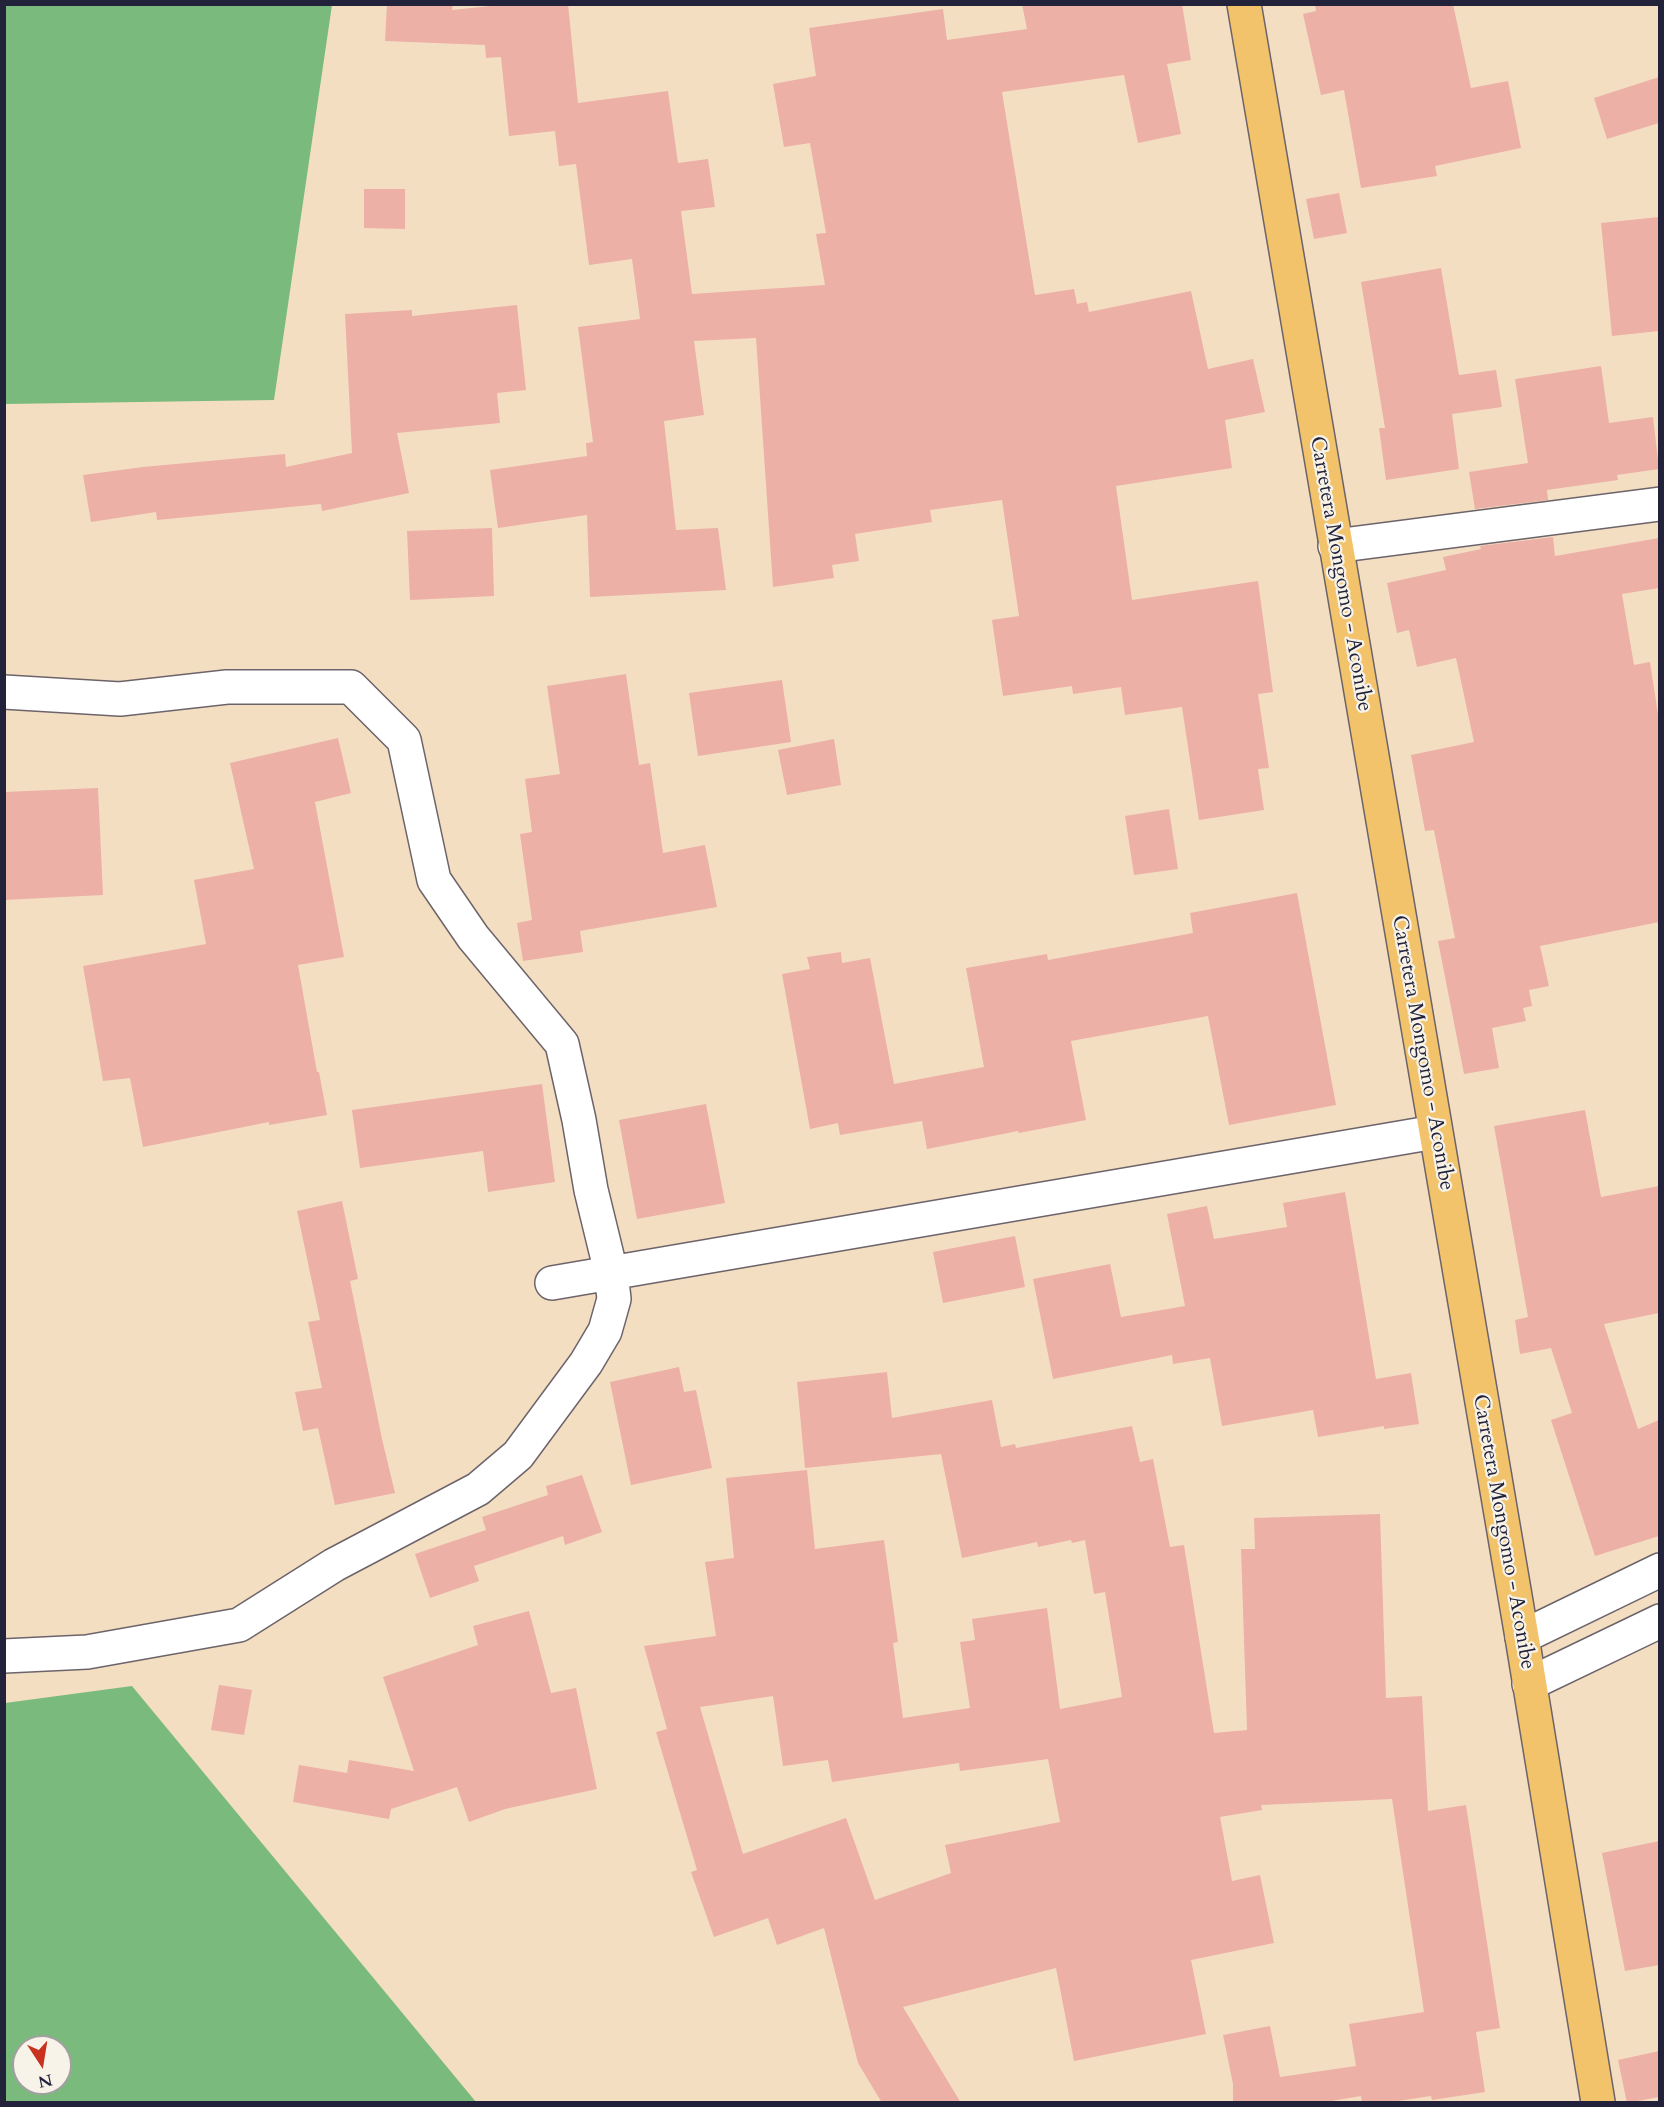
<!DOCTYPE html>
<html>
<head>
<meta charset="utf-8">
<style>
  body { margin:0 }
  #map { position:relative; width:1664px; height:2107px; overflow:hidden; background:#f4dec2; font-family:Cardo,serif }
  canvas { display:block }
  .frame { position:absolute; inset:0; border:6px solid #22223b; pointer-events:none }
  .north { position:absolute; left:12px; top:2035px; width:60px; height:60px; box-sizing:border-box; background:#f7f3e8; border:2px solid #a29fa3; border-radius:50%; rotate:168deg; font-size:16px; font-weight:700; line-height:24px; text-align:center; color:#22223b }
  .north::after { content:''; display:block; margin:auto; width:21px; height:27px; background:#c8321e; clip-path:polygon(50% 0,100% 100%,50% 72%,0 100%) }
</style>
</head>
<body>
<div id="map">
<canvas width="1664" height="2107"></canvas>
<div class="frame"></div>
<div class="north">N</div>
</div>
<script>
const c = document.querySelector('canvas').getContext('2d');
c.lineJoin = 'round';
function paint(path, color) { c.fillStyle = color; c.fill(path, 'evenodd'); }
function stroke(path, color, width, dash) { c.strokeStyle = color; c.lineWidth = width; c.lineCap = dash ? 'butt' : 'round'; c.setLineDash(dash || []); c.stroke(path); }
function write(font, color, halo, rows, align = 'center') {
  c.font = font + ' Cardo,serif'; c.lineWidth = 4.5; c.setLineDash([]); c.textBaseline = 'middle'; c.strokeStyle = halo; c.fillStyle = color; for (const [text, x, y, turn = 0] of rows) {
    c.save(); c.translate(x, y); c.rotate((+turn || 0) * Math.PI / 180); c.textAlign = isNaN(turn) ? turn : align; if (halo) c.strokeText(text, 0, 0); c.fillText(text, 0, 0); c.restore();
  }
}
paint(new Path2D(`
  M 4,5 L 332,5 L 274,400 L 5,404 Z
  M 132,1686 L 476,2102 L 5,2102 L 5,1703 ZM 24,2047 L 60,2047 L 60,2083 L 24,2083 Z`), '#7abb7d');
paint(new Path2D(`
  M 387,4 L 453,4 L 452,10 L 510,4 L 568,4 L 578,103 L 668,91 L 678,163 L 708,159 L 715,207 L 681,211 L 692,294 L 825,285 L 816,234 L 826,233 L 810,143 L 784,147 L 773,84 L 816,76 L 809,28 L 943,9 L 947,40 L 1027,29 L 1022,4 L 1182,4 L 1191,60 L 1167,64 L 1181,134 L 1138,143 L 1124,75 L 1002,92 L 1035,295 L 1074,289 L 1077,304 L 1087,302 L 1089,312 L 1191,291 L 1208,369 L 1253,359 L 1265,412 L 1225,420 L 1232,468 L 1116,486 L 1132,600 L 1258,581 L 1273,692 L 1258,694 L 1269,768 L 1258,769 L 1264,810 L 1199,820 L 1182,707 L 1125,715 L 1121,687 L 1073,694 L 1072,686 L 1003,696 L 992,620 L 1019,616 L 1002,500 L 930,510 L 932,522 L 855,534 L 859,561 L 832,565 L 834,578 L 773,587 L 756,338 L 694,341 L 704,415 L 664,421 L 676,530 L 718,528 L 726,590 L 590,597 L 587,515 L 498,528 L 490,470 L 587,456 L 586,443 L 593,442 L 578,327 L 640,319 L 632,259 L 589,265 L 576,164 L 559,166 L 555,131 L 509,136 L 501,57 L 486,58 L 485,45 L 385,41 Z
  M 1315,4 L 1453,4 L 1471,88 L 1508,81 L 1521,148 L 1435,166 L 1437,176 L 1361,188 L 1344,90 L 1321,95 L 1303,14 L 1316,11 Z
  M 1659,77 L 1659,123 L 1607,139 L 1594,98 Z
  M 364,189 L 405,189 L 405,229 L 364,228 Z
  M 1339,193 L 1347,233 L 1314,239 L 1306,199 Z
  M 1659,217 L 1659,331 L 1612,336 L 1601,223 Z
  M 1441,268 L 1459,375 L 1496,370 L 1502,407 L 1452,414 L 1459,469 L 1386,480 L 1379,428 L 1385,428 L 1361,282 Z
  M 517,305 L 526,390 L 497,393 L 500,423 L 397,433 L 409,493 L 322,511 L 321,504 L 157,520 L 156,512 L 91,522 L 83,475 L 143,467 L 285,454 L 286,467 L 352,453 L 345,314 L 412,310 L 412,316 Z
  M 1601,366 L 1609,423 L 1653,417 L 1659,469 L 1617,475 L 1618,480 L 1547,490 L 1548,500 L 1475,509 L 1469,472 L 1528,463 L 1515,379 Z
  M 492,528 L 494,596 L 410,600 L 407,531 Z
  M 1553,537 L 1555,556 L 1659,538 L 1659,588 L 1622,594 L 1634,665 L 1650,662 L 1659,721 L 1659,922 L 1540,946 L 1549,986 L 1529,990 L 1532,1006 L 1523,1008 L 1526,1021 L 1492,1028 L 1499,1068 L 1464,1074 L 1438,941 L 1455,938 L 1434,830 L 1425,831 L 1411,755 L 1474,742 L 1456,658 L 1417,667 L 1409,630 L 1397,633 L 1387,583 L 1446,570 L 1443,557 L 1481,549 L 1480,546 Z
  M 626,674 L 639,765 L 650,763 L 663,853 L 705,845 L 717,907 L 580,931 L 583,952 L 523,961 L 517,923 L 532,920 L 520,834 L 532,832 L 525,779 L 560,774 L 547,686 Z
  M 782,680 L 791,742 L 698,756 L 689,693 Z
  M 338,738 L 351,793 L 315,802 L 344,957 L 298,965 L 317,1072 L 319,1072 L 327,1115 L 269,1125 L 269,1122 L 143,1147 L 130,1078 L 103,1081 L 83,966 L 206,944 L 194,880 L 254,869 L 230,763 Z
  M 834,739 L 841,785 L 787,795 L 778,750 Z
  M 98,788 L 103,895 L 4,900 L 4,792 Z
  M 1169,809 L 1178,869 L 1134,875 L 1125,816 Z
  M 1297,893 L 1336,1105 L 1229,1125 L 1208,1016 L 1071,1041 L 1086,1120 L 1019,1133 L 1018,1131 L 927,1149 L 922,1121 L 840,1135 L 838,1123 L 810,1129 L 782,974 L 810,969 L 807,957 L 841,952 L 842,963 L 870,958 L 894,1084 L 984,1067 L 966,968 L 1047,954 L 1048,960 L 1193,933 L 1190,913 Z
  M 542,1084 L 555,1182 L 488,1192 L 483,1151 L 360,1168 L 352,1110 Z
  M 706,1104 L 725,1203 L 637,1219 L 619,1120 Z
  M 1585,1110 L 1601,1197 L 1659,1186 L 1659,1313 L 1604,1324 L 1638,1429 L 1659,1420 L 1659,1536 L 1595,1556 L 1551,1420 L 1572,1413 L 1551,1348 L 1520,1354 L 1515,1320 L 1528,1317 L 1494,1126 Z
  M 1345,1192 L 1376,1379 L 1411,1373 L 1419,1424 L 1384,1429 L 1384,1426 L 1318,1437 L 1313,1410 L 1222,1426 L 1210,1358 L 1173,1364 L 1172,1355 L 1053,1379 L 1033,1279 L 1110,1264 L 1121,1317 L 1185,1306 L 1167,1214 L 1207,1206 L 1214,1239 L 1287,1227 L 1283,1203 Z
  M 342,1201 L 358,1279 L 350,1281 L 382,1439 L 395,1493 L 335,1505 L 318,1428 L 303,1431 L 295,1392 L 322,1388 L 308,1322 L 320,1320 L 297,1211 Z
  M 1015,1236 L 1025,1287 L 943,1303 L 933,1252 Z
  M 679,1367 L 684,1392 L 696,1390 L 712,1468 L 631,1485 L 610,1382 Z
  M 887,1372 L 892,1418 L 992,1400 L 1001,1447 L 1015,1444 L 1016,1448 L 1132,1426 L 1140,1462 L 1153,1459 L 1170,1547 L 1184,1545 L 1214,1733 L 1247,1730 L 1241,1549 L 1255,1549 L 1254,1518 L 1380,1514 L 1386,1698 L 1422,1696 L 1428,1811 L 1466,1805 L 1500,2028 L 1476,2032 L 1485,2092 L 1432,2100 L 1431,2096 L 1385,2103 L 1362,2103 L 1361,2096 L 1320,2103 L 1233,2103 L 1233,2084 L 1223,2035 L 1270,2026 L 1280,2077 L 1356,2066 L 1349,2024 L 1424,2012 L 1392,1799 L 1261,1805 L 1262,1810 L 1220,1817 L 1232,1881 L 1260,1875 L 1274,1943 L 1191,1960 L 1206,2034 L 1074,2061 L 1056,1968 L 903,2007 L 961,2103 L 882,2103 L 858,2063 L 824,1928 L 777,1945 L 768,1918 L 714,1937 L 691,1872 L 697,1870 L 656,1732 L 667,1729 L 644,1646 L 716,1636 L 705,1562 L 734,1558 L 726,1478 L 807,1470 L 815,1549 L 884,1540 L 898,1642 L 893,1643 L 903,1718 L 970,1708 L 960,1642 L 975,1640 L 972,1619 L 1047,1608 L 1060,1709 L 1122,1697 L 1105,1592 L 1094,1594 L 1085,1540 L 1072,1543 L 1071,1540 L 1038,1547 L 1037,1542 L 962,1558 L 941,1454 L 805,1468 L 797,1382 ZM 773,1696 L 783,1766 L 828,1760 L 832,1782 L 959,1763 L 960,1771 L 1048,1759 L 1060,1822 L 945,1845 L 951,1873 L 875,1900 L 846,1818 L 743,1854 L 700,1707 Z
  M 582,1475 L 602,1532 L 565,1545 L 563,1536 L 474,1566 L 479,1581 L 430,1598 L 415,1554 L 486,1530 L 482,1517 L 548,1495 L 546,1486 Z
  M 529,1611 L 551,1693 L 576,1688 L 597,1789 L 505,1809 L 469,1822 L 457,1787 L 391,1809 L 389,1819 L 293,1802 L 299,1765 L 347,1773 L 349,1760 L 414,1771 L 383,1677 L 478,1645 L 473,1626 Z
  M 219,1685 L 252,1690 L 244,1735 L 211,1730 Z
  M 1659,1841 L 1659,1965 L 1625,1971 L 1602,1853 Z
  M 1659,2051 L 1659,2097 L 1627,2103 L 1618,2060 Z`), '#ecb0a6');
const minor = new Path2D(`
  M 1335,546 L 1660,504
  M 4,692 L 120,699 L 227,687 L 351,687 L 404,740 L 434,880 L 473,937 L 562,1044 L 579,1120 L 591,1190 L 611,1272 L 614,1299 L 605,1331 L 586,1363 L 518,1455 L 478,1489 L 334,1565 L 239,1625 L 87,1652 L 4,1656
  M 552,1283 L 1435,1132
  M 1522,1637 L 1660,1570
  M 1529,1684 L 1660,1621`);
const primary = new Path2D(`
  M 1244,4 L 1522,1637 L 1598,2102`);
stroke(minor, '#6c646a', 36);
stroke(primary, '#6c646a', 36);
stroke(minor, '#fff', 33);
stroke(primary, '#f2c36a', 33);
write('21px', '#22223b', '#f7f3e8', [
  ["Carretera Mongomo - Aconibe",1340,574,80],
  ["Carretera Mongomo - Aconibe",1422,1053,80],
  ["Carretera Mongomo - Aconibe",1503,1532,80]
]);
</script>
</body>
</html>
